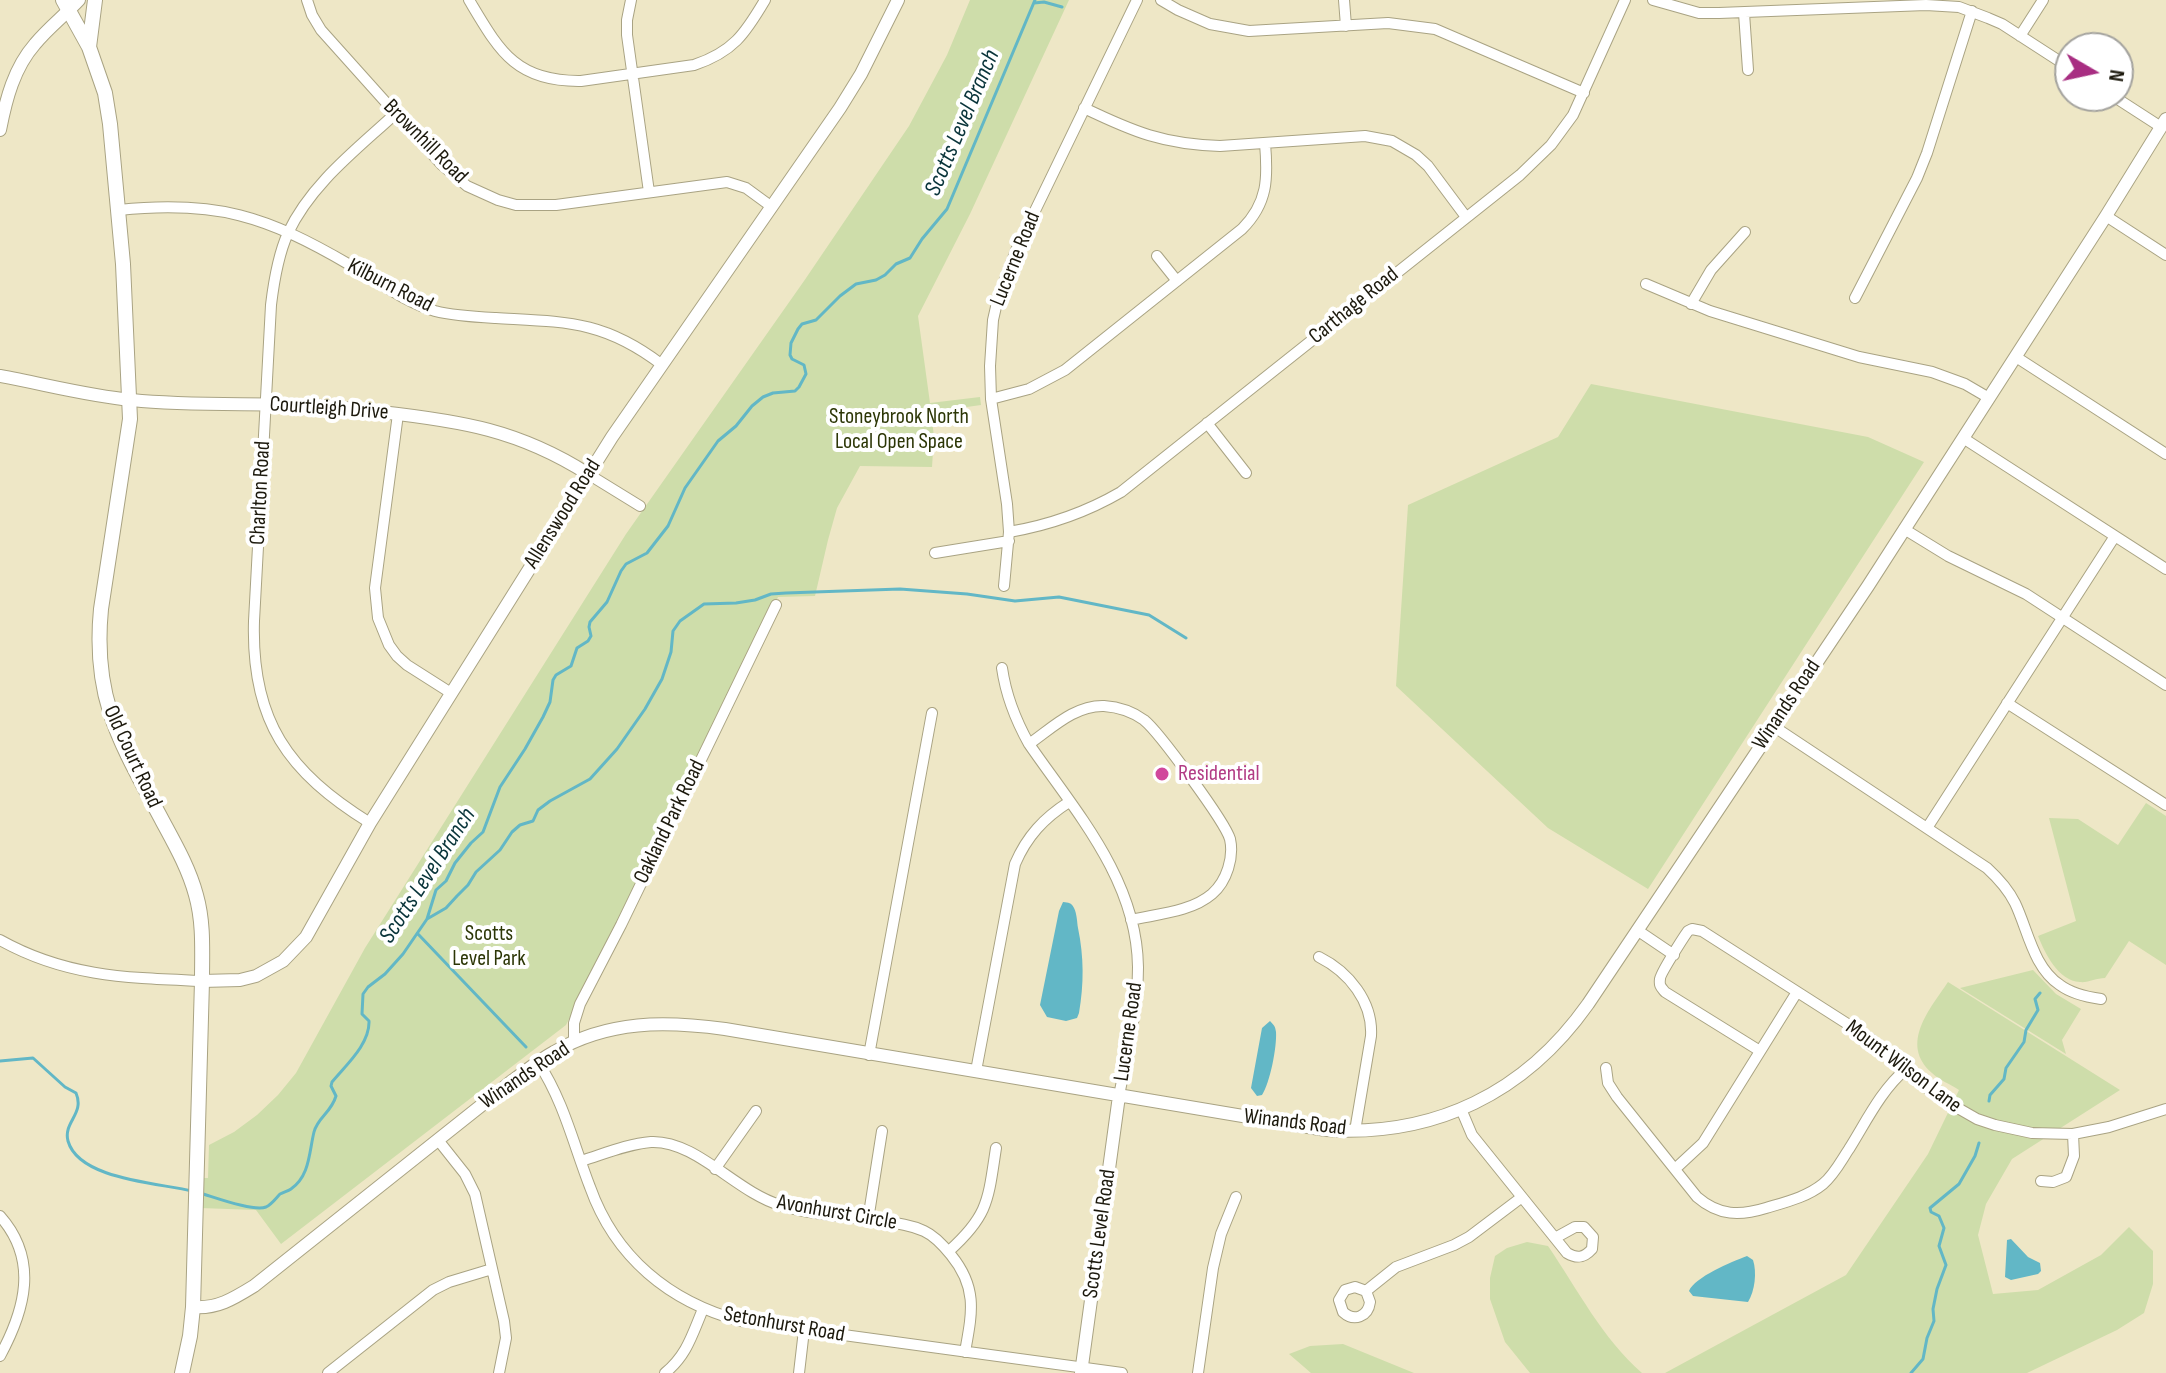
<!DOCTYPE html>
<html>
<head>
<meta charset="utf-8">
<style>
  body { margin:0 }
  #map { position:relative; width:2166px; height:1373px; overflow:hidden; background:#eee7c6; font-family:"Sofia Sans Condensed",sans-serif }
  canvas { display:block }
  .north { position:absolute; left:2054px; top:32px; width:80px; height:80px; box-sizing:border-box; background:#fff; border:2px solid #a4a39e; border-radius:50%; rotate:99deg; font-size:22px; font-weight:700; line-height:32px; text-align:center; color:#1c190d }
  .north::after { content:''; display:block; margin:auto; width:28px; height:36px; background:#a82e82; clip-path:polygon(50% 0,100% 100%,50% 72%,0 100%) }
</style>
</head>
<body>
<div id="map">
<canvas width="2166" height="1373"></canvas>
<div class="north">N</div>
</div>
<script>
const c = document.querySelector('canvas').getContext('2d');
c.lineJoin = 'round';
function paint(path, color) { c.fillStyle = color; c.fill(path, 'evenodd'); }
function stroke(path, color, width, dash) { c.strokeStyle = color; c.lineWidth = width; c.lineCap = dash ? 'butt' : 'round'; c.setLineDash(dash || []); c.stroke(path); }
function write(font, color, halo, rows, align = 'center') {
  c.font = font + ' "Sofia Sans Condensed",sans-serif'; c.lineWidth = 8; c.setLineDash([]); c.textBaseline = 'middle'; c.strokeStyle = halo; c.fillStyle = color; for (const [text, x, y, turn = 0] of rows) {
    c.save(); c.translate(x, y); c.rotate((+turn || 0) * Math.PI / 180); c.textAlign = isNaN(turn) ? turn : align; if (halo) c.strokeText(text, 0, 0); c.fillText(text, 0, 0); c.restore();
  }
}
paint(new Path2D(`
  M 970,0 L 1069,0 L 970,214 L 918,316 L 930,403 L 980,397 L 981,405 L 931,412 L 934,437 L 932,467 L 860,466 L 837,508 L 828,540 L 815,596 L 778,597 L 760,637 L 566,1025 L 281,1244 L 256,1210 L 200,1208 L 201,1178 L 208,1178 L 209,1145 L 234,1132 L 257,1115 L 278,1095 L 296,1073 L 365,948 L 626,534 L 804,281 L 909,126 L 947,55 Z
  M 1591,384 L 1868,437 L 1924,462 L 1648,889 L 1548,828 L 1396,686 L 1408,505 L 1558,437 Z
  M 2146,803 L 2166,816 L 2166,965 L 2129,941 L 2105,978 C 2096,978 2088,983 2080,982 C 2058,981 2045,953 2038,936 L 2076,921 L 2049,818 L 2078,819 L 2118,845 Z
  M 2033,970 L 2056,994 L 2081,1009 L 2062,1040 L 2066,1054 L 1960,988 Z
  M 1948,982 L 2120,1090 L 2012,1159 L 1986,1204 L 1978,1235 L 1993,1294 L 2038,1290 L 2101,1255 L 2129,1227 L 2153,1251 L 2153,1284 L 2144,1313 L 2117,1330 L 2027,1373 L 1665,1373 L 1846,1275 L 1928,1154 L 1959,1090 C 1950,1084 1939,1080 1932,1073 C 1899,1044 1930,1009 1948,982 Z
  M 1527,1242 L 1548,1246 C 1578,1290 1602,1338 1642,1373 L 1530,1373 L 1505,1342 L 1490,1299 L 1490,1278 L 1495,1256 L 1507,1248 Z
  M 1343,1344 L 1414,1373 L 1311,1373 L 1289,1354 L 1310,1346 Z`), '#ceddaa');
paint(new Path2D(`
  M 1063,902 C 1069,903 1071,902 1074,908 C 1077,914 1077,922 1078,928 C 1084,957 1084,984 1079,1013 L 1077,1018 L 1066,1021 L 1047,1017 L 1040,1005 L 1059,911 Z
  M 1270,1021 C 1274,1026 1275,1025 1276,1032 C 1277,1047 1270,1083 1262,1095 L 1257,1096 L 1251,1088 L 1262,1028 Z
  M 2011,1239 L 2028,1257 L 2040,1263 L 2041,1271 L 2038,1274 L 2011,1280 L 2005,1277 L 2007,1240 Z
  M 1747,1256 L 1753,1260 C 1757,1272 1755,1291 1748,1302 L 1693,1296 L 1689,1291 C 1695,1277 1731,1262 1747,1256 Z`), '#62b7c6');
stroke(new Path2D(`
  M 1034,3 L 1044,2 L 1062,7
  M 427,919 L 446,908 L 457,896 L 468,885 L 476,872 L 500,850 L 512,832 L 520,825 L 533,821 L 538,810 L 550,801 L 590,779 L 617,749 L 645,709 L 662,679 L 671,652 L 673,631 L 680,621 L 704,604 L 736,603 L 755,600 L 771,594 L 786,593 L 900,589 L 967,594 L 1015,601 L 1059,597 L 1149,615 L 1186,638
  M 418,934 L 526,1047
  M 0,1061 L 33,1058 L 65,1087 L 76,1093 C 85,1114 63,1122 68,1141 C 79,1180 160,1183 192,1191
  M 1989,1101 L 1990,1095 L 2004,1079 L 2006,1068 L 2024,1042 L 2026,1030 L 2038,1010 L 2035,999 L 2040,993
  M 200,1193 C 214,1197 254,1212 266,1207 C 272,1204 276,1198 280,1194 C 284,1192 288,1191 291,1189 C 310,1176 309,1152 314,1132 C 318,1117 331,1113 336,1096 L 331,1086 L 332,1082 C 346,1065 370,1044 369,1021 L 362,1014 L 363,994 L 368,987 L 385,974 L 403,954 L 427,919 L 436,890 L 446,881 L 455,863 L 471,843 L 483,832 L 500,787 L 525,749 L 543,717 L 550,702 L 553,680 L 556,675 L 571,666 L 577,648 L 588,641 L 591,636 L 589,627 L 590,622 L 607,602 L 621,571 L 626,564 L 647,553 L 668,526 L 685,488 L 718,441 L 736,426 L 752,406 L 763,397 L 773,393 L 795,391 L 799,387 L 806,374 L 804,365 L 792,359 L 790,355 L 791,343 L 798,329 L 802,324 L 816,320 L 840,296 L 856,284 L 876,280 L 885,275 L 896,264 L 910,258 L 922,239 L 947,209 L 1035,0
  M 1911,1373 L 1923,1359 L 1927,1338 L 1934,1321 L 1933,1309 L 1937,1289 L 1946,1265 L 1939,1246 L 1944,1228 L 1939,1216 L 1931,1212 L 1930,1208 L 1959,1184 L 1975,1156 L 1979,1143`), '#62b7c6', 3);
const minor = new Path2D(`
  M 307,0 L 312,15 L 321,30 L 442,165 L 467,186 L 498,200 L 516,205 L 556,205 L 727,182 L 746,188 L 772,207
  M 469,0 C 499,50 515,82 581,81 L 694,65 C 733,52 745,34 765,0
  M 631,0 L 627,20 L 627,35 L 649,192
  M 1161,0 L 1178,10 L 1210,24 L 1249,31 L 1388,23 L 1435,29 L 1584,93
  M 1344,0 L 1346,26
  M 1653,0 L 1699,13 L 1719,13 L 1926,5 L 1959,7 L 1988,18 L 2002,24 L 2070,68
  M 1744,13 L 1748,70
  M 2020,36 L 2043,0
  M 2113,96 L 2161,127
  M 1084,108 C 1134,132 1163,144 1220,146 L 1365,136 L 1392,141 L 1416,155 L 1428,166 L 1466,217
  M 119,210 C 217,200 266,216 350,265 C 377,281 405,302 435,311 C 454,316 476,317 496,318 C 565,322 603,320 661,364
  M 2106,216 L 2166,255
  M 1157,256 L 1177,281
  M 1646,284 L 1710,311 L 1859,357 L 1932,372 L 1965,384 L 1989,398
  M 1855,298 L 1917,178 L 1927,153 L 1972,11
  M 1691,304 L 1711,270 L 1745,232
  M 2016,357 L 2166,454
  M 991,399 L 1029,389 L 1065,370 L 1242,229 C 1268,203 1268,178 1265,143
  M 398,414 L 375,588 L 378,618 L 389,645 L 397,656 L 407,665 L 451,693
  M 1207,423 L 1246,473
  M 1963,438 L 2166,569
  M 588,474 L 640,506
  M 1904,529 L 1948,556 L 2026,594 L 2166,685
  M 1009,532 C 1050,525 1085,513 1121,492 L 1520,175 L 1551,145 L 1573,115 L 1625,0
  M 935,553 L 1009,541
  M 1004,586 L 1009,532 L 1007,504 L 991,399 L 990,366 L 993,320 L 998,298 L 1017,248 L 1137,0
  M 1002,668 C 1006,696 1015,719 1029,744 C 1076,812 1137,880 1138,967 C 1138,1010 1127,1054 1119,1096
  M 2007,703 L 2166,805
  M 1773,726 L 1987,868 C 1999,879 2008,889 2015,903 C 2028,930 2033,967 2060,985 C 2072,994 2087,997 2101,999
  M 1029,744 C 1052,728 1075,705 1104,706 C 1118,707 1133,712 1144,720 C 1159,732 1225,822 1230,839 C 1234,857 1227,881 1212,894 C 1191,912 1157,914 1131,920
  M 370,823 C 288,772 251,721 254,621 L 271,305 C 274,280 278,255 288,233 C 311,184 356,150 395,114
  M 1927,828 L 2115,536
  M 1637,930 L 1674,955
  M 0,940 C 66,977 128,978 202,981
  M 1319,957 C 1349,972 1373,1002 1371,1036 L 1355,1131
  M 574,1042 L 574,1023 L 580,1004 L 621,925 L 776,605
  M 1760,1051 L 1665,992 C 1661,987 1659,986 1660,979 C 1660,974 1683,938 1688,931 L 1692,929 L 1702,931 L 1871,1039 L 1935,1095 L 1977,1119 L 1995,1125 L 2032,1133 L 2073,1134 L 2109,1127 L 2166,1109
  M 869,1055 L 932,713
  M 538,1062 C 564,1102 573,1143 590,1187 C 615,1257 669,1302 741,1321 L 1122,1373
  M 1606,1068 L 1608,1083 L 1617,1097 L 1697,1197 C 1719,1216 1740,1216 1766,1208 C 1786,1202 1807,1197 1823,1184 C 1834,1175 1841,1161 1849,1149 C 1866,1122 1881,1090 1906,1069
  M 976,1071 L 1015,864 C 1027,836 1044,818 1069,802
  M 1461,1109 L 1472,1135 L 1567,1253 C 1577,1259 1584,1258 1592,1249 L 1593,1237 L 1584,1227 L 1575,1227 L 1555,1238
  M 438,1140 L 465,1174 L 475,1194 L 504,1321 L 506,1338 L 499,1373
  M 581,1161 C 604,1154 627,1144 651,1142 C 696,1140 736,1192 780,1205 C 811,1215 845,1216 877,1221 C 893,1223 909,1224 924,1231 C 935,1236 943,1245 951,1255 C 978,1288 972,1313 965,1352
  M 715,1169 L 756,1111
  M 1675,1169 L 1703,1143 L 1797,992
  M 2041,1181 L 2053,1182 L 2066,1177 L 2074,1156 L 2073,1134
  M 0,1216 C 39,1260 25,1310 0,1356
  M 868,1220 L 882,1131
  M 949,1251 C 989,1215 988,1200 996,1148
  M 1366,1291 L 1370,1302 C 1368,1317 1354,1322 1343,1312 L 1339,1300 L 1345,1290 L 1355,1287 L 1366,1291 L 1396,1267 L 1454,1245 L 1469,1237 L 1522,1197
  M 328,1373 L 433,1290 L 449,1282 L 492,1269
  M 665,1373 C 687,1355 692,1335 703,1309
  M 799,1373 L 804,1330
  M 1198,1373 L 1213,1268 L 1221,1234 L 1236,1197`);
const tertiary = new Path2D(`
  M 0,130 C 6,99 14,68 35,44 C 48,28 65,15 79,0
  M 0,376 C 44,384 88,396 132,400 C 188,406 246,403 302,405 C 328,406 355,409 381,412 C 461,421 519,430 588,474
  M 202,981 L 240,980 L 256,976 L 283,961 L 306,937 L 370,823 L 612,437 L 840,108 L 861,74 L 898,0
  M 193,1307 C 217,1309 233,1299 254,1286 L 512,1081 C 526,1071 539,1060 554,1052 C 609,1020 665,1021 725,1029 L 1326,1130 C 1435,1137 1525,1093 1588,1004 L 1868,586 L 2106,216 L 2166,119
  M 1081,1373 L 1119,1096`);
const secondary = new Path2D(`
  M 63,0 L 89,47 L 105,93 L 110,124 L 123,264 L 130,419 L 101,609 C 92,701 122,745 163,822 C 176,846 189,869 196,895 C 204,923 202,952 202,981 L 193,1307 L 190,1336 L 182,1373
  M 89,47 L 95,0`);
stroke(minor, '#a9a383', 12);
stroke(tertiary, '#a9a383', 14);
stroke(secondary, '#a9a383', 16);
stroke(minor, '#fff', 10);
stroke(tertiary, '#fff', 12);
stroke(secondary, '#fff', 14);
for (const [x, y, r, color] of [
  [1162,774,8,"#d1479c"]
]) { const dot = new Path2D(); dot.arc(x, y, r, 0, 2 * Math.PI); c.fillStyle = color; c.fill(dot); stroke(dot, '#fff', 3); }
write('22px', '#1c190d', '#fff', [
  ["Brownhill Road",425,142,45],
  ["Lucerne Road",1016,259,-68],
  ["Kilburn Road",390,286,27],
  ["Carthage Road",1354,306,-39],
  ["Courtleigh Drive",329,409,4],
  ["Charlton Road",261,493,-87],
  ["Allenswood Road",563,514,-58],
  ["Winands Road",1787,705,-56],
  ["Old Court Road",132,757,65],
  ["Oakland Park Road",670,822,-64],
  ["Lucerne Road",1129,1032,-82],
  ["Mount Wilson Lane",1903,1067,37],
  ["Winands Road",525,1076,-34],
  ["Winands Road",1295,1123,7],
  ["Avonhurst Circle",837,1213,10],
  ["Scotts Level Road",1100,1234,-82],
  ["Setonhurst Road",784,1325,10]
]);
write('22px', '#2c3606', '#fff', [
  ["Stoneybrook North",899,417],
  ["Local Open Space",899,442],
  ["Scotts",489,934],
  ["Level Park",489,959]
]);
write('22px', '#b23c85', '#fff', [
  ["Residential",1178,774]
], 'left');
write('italic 24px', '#09343a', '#fff', [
  ["Scotts Level Branch",963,123,-67],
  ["Scotts Level Branch",428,876,-57]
]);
</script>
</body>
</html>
